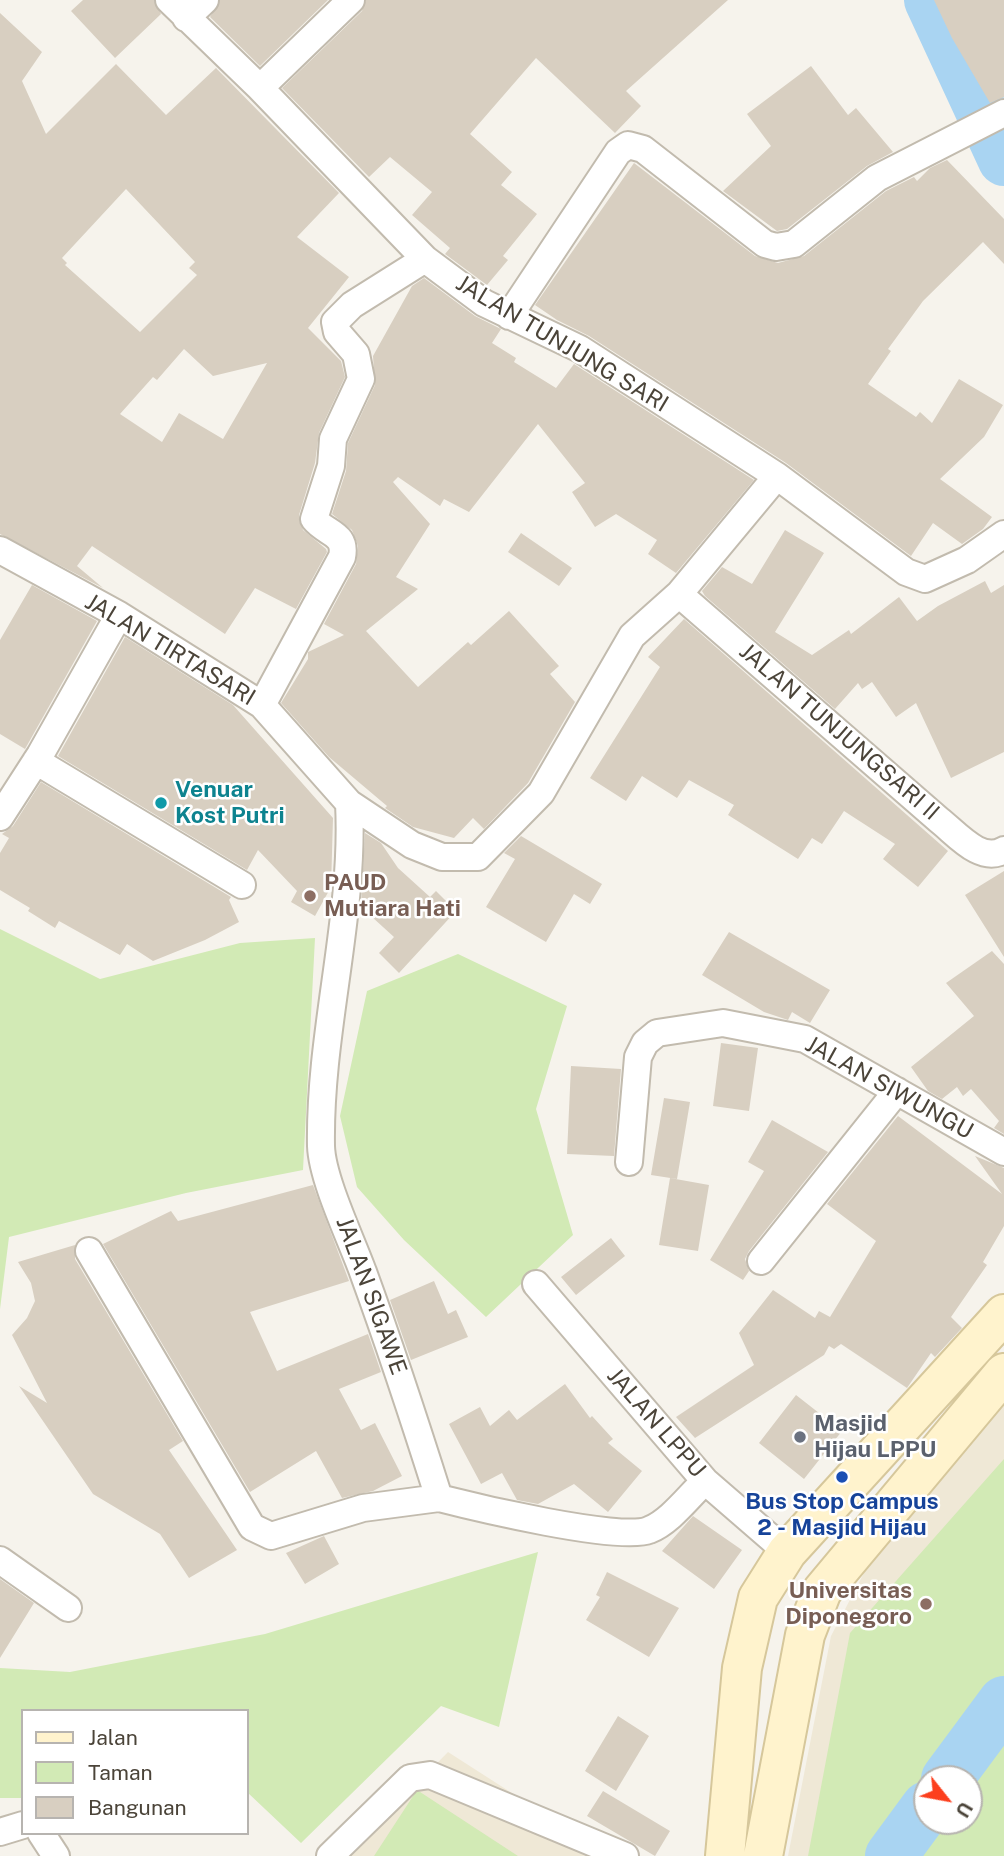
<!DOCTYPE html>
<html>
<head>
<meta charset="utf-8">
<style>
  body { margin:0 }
  #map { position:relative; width:1004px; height:1856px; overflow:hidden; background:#f6f3ec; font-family:"Public Sans",sans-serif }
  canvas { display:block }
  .legend { position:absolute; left:21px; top:1709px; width:228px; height:126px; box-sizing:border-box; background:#fff; border:2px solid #b7b4b0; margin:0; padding:9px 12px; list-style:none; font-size:21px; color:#4b4439 }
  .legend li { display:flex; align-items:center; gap:14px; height:35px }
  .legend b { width:35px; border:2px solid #b7b4b0 }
  .north { position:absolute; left:913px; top:1765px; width:70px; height:70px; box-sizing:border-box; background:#fff; border:2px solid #b7b4b0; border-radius:50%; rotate:121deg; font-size:19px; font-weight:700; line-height:28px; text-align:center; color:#4b4439 }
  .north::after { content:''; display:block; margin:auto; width:24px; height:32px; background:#fc3f1d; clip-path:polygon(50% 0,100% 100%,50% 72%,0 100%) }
</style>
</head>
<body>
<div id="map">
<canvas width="1004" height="1856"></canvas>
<ul class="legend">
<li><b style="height:9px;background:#fff3cd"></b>Jalan</li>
<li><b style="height:19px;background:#d2eab5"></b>Taman</li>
<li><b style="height:19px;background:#d8cfc1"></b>Bangunan</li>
</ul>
<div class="north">U</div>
</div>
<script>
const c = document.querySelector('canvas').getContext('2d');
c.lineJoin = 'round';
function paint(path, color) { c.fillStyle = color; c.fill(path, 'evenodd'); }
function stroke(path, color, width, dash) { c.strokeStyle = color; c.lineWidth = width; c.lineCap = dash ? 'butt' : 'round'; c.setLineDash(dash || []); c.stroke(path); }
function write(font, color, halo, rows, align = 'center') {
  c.font = font + ' "Public Sans",sans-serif'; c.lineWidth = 5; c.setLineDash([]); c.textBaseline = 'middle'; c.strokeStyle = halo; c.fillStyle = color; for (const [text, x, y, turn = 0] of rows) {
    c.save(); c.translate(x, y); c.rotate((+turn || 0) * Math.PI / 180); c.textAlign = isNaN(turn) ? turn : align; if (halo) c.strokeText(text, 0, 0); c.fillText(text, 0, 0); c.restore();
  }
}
paint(new Path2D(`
  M 1004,1404 L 1004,1856 L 788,1856 L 831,1636 L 865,1571 L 940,1474 ZM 927,1779 L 969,1779 L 969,1821 L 927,1821 Z
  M 448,1752 L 610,1856 L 346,1856 Z`), '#efe8d6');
paint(new Path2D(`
  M 0,929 L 100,979 L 240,943 L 315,938 L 303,1170 L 186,1193 L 9,1237 L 0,1309 Z
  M 458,954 L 567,1006 L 536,1109 L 573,1235 L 486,1317 L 404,1240 L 357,1187 L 340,1116 L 367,991 Z
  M 1004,1459 L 1004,1856 L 808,1856 L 850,1633 ZM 969,1779 L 969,1821 L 927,1821 L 927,1779 Z
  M 538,1552 L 499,1727 L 441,1706 L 301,1843 L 247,1792 L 247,1711 L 23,1711 L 23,1798 L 0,1798 L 0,1668 L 70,1672 L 265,1634 Z
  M 417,1790 L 518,1856 L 374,1856 Z`), '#d2eab5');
stroke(new Path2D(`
  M 930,0 L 1004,160
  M 947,1779 L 1004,1702
  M 891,1856 L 927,1807`), '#a9d4f2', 52);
paint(new Path2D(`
  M 83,0 L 154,0 L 161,14 L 115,58 L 71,11 Z
  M 220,0 L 328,0 L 260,66 L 210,17 Z
  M 366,0 L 728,0 L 626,91 L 641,106 L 615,133 L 536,58 L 470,134 L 512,172 L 501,185 L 537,214 L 503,256 L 508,260 L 487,285 L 445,254 L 450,248 L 412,215 L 432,192 L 390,157 L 369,177 L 282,88 L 362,11 Z
  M 934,0 L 1004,0 L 1004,97 L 990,103 L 952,38 Z
  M 0,13 L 42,52 L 22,81 L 46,134 L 116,64 L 166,115 L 216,68 L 339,193 L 297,237 L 349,277 L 308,328 L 341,361 L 345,377 L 319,433 L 315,463 L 299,515 L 303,530 L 326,549 L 327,552 L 296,609 L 255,588 L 225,634 L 92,546 L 77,566 L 103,588 L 0,534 ZM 126,189 L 195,262 L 189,268 L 197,275 L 140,332 L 65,265 L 67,263 L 62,258 ZM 184,349 L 213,376 L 267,363 L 223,439 L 179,413 L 162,442 L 120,414 L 153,377 L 157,380 Z
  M 811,66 L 848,115 L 856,108 L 893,152 L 867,166 L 787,229 L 777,231 L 723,191 L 771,146 L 747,114 Z
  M 947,160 L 1004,219 L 1004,264 L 983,242 L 923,301 L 888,349 L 891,351 L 868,384 L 916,417 L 920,412 L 932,423 L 959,379 L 1003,405 L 984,437 L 940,479 L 992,517 L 983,529 L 962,544 L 933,523 L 911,556 L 786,463 L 589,336 L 557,320 L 535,305 L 634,163 L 755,256 L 778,263 L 804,256 L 886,191 L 914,177 L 917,181 L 930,168 Z
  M 424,278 L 475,316 L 501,329 L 492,343 L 516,358 L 514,362 L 556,388 L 574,364 L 754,480 L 676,573 L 648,554 L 657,540 L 616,514 L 595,527 L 572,492 L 585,483 L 538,424 L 469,512 L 444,499 L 440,506 L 398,477 L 393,482 L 430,524 L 396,577 L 418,589 L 366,631 L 418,687 L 468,642 L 471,645 L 509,611 L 559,666 L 550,674 L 575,702 L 528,783 L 484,829 L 473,818 L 454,838 L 413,827 L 385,808 L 387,806 L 329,757 L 281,703 L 308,659 L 308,652 L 344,635 L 324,624 L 356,564 L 358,546 L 352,530 L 332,514 L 346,471 L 348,443 L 375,385 L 373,356 L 412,286 Z
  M 785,530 L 824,553 L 775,632 L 812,655 L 849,630 L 851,634 L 899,597 L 917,621 L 938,606 L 985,581 L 991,593 L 1004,585 L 1004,752 L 951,778 L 916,703 L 896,717 L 872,682 L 862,689 L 858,683 L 835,709 L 705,596 L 702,591 L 722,567 L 752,584 Z
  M 521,533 L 572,568 L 559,586 L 508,552 Z
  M 32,585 L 97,621 L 25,749 L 0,734 L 0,640 Z
  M 684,619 L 948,851 L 918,887 L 883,859 L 895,844 L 844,811 L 822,844 L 812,838 L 798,859 L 728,815 L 734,805 L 689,780 L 677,798 L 642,776 L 626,801 L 590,778 L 660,667 L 648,657 Z
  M 125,637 L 233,705 L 333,818 L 331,887 L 315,916 L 291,902 L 297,891 L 258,850 L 247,870 L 58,756 Z
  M 41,782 L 231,897 L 229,900 L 239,922 L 205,940 L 153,961 L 127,944 L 120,955 L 59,921 L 55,928 L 28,911 L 30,908 L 0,890 L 0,853 L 9,838 L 2,834 L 13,826 Z
  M 365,833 L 381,843 L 398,868 L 430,897 L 436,891 L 456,911 L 399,973 L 379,953 L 394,937 L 361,907 Z
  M 521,836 L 602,884 L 590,904 L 574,894 L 546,942 L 486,907 L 515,859 L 504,853 Z
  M 1004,871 L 1004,957 L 965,895 Z
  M 729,932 L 830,990 L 810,1023 L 792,1012 L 788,1020 L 764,1012 L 702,975 Z
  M 992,951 L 1004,964 L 1004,1134 L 994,1128 L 999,1121 L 971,1089 L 963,1096 L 957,1087 L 942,1099 L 928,1091 L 911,1067 L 974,1016 L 946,983 Z
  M 721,1043 L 758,1048 L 749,1111 L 713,1106 Z
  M 571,1066 L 621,1069 L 614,1156 L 567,1154 Z
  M 664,1098 L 690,1102 L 677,1179 L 651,1175 Z
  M 898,1116 L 1002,1194 L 975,1156 L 1004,1168 L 1004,1226 L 983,1262 L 987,1265 L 951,1317 L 962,1328 L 935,1357 L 931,1353 L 907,1388 L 841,1344 L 834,1349 L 829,1346 L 824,1355 L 695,1438 L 676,1417 L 754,1365 L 739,1333 L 773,1290 L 815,1318 L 819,1311 L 830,1317 L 876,1241 L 827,1204 Z
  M 772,1120 L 828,1152 L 749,1251 L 745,1259 L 749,1271 L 743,1280 L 710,1260 L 764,1171 L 748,1162 Z
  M 670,1178 L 709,1185 L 698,1251 L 659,1245 Z
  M 313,1185 L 349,1281 L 250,1312 L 277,1371 L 368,1334 L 381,1372 L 339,1389 L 361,1430 L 375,1423 L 402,1476 L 373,1491 L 342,1498 L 316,1451 L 250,1492 L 103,1244 L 171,1211 L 178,1221 Z
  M 611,1238 L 625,1256 L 576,1295 L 561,1277 Z
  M 75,1245 L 75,1259 L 183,1441 L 169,1450 L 237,1550 L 189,1578 L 160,1534 L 93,1494 L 19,1386 L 47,1403 L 12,1335 L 27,1318 L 35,1301 L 31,1283 L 18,1262 Z
  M 434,1281 L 448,1314 L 456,1310 L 468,1337 L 411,1360 L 390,1300 Z
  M 565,1384 L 590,1418 L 592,1416 L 613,1439 L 608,1443 L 642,1471 L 608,1512 L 574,1484 L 538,1504 L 517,1500 L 502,1473 L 481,1484 L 449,1424 L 480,1407 L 490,1426 L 509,1410 L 517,1420 Z
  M 796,1395 L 842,1431 L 804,1479 L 759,1443 Z
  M 693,1516 L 742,1550 L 714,1589 L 662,1551 Z
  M 324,1536 L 339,1564 L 305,1584 L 286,1553 Z
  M 607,1572 L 679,1608 L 649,1657 L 586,1620 L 600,1597 L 596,1595 Z
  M 0,1579 L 34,1603 L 0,1658 Z
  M 618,1716 L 649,1736 L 616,1791 L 585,1771 Z
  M 603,1791 L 670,1831 L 655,1856 L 587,1816 Z`), '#d8cfc1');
const street = new Path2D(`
  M 169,0 L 260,88 L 425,259 L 484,303 L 580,349 L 777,476 L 906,572 L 925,579 L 967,560 L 1004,534
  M 186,18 L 205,0
  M 260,88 L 351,0
  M 509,316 L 618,152 L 628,145 L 643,149 L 765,244 L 776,247 L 794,244 L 877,178 L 1004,113
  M 0,550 L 119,615 L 262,705 L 349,803 L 412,845 L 442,857 L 478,857 L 541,793 L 632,636 L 679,594 L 777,476
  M 679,594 L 939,820 C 957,834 981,864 1004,850
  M 262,705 L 342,557 C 347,533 326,534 314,519 L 331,466 L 333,439 L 361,379 L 356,354 L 337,332 L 335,322 L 352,305 L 425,259
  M 36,761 L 242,885
  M 349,803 C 355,917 319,1031 321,1146 C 322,1179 351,1239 363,1272 C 390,1346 415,1422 439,1498 C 474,1507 620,1542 649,1530 C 670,1522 689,1496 705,1481
  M 0,817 L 40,755 L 119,615
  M 629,1162 L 638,1057 L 645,1043 L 657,1033 L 723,1023 L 805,1039 L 1004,1152
  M 89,1251 L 252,1527 L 271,1536 L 363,1508 L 439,1498
  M 761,1261 L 897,1091
  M 536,1284 L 705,1481 L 787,1552
  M 0,1560 L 68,1608
  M 0,1832 L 23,1825
  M 41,1833 L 56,1856
  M 330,1856 L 410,1778 L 430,1775 L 625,1856`);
const secondary = new Path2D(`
  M 725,1856 L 742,1668 L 758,1598 L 787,1552 L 1004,1314
  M 763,1856 L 805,1635 L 822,1591 L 1004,1373`);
stroke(street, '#c2bbae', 30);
stroke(secondary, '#d6c79b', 42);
stroke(street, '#fff', 26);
stroke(secondary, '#fff3cd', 38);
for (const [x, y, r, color] of [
  [161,803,7,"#0f9aa8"],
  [310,896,7,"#8d6e63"],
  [800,1437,7,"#6b7280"],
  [842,1477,7,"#1a4fb4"],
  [926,1604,7,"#8d6e63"]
]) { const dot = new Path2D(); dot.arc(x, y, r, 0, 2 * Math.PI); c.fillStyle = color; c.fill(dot); stroke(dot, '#fff', 2.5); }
write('23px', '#4b4439', '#fff', [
  ["JALAN TUNJUNG SARI",562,344,31],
  ["JALAN TIRTASARI",170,650,31],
  ["JALAN TUNJUNGSARI II",839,732,41],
  ["JALAN SIWUNGU",889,1088,29],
  ["JALAN SIGAWE",371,1296,70],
  ["JALAN LPPU",656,1423,49]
]);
write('bold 23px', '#0d838f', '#fff', [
  ["Venuar",175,790],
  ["Kost Putri",175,816]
], 'left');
write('bold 23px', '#785e54', '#fff', [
  ["PAUD",324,883],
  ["Mutiara Hati",324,909],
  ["Universitas",912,1591,"right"],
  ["Diponegoro",912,1617,"right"]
], 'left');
write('bold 23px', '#5b616d', '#fff', [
  ["Masjid",814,1424],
  ["Hijau LPPU",814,1450]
], 'left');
write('bold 23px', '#164399', '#fff', [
  ["Bus Stop Campus",842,1502],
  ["2 - Masjid Hijau",842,1528]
]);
</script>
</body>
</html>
